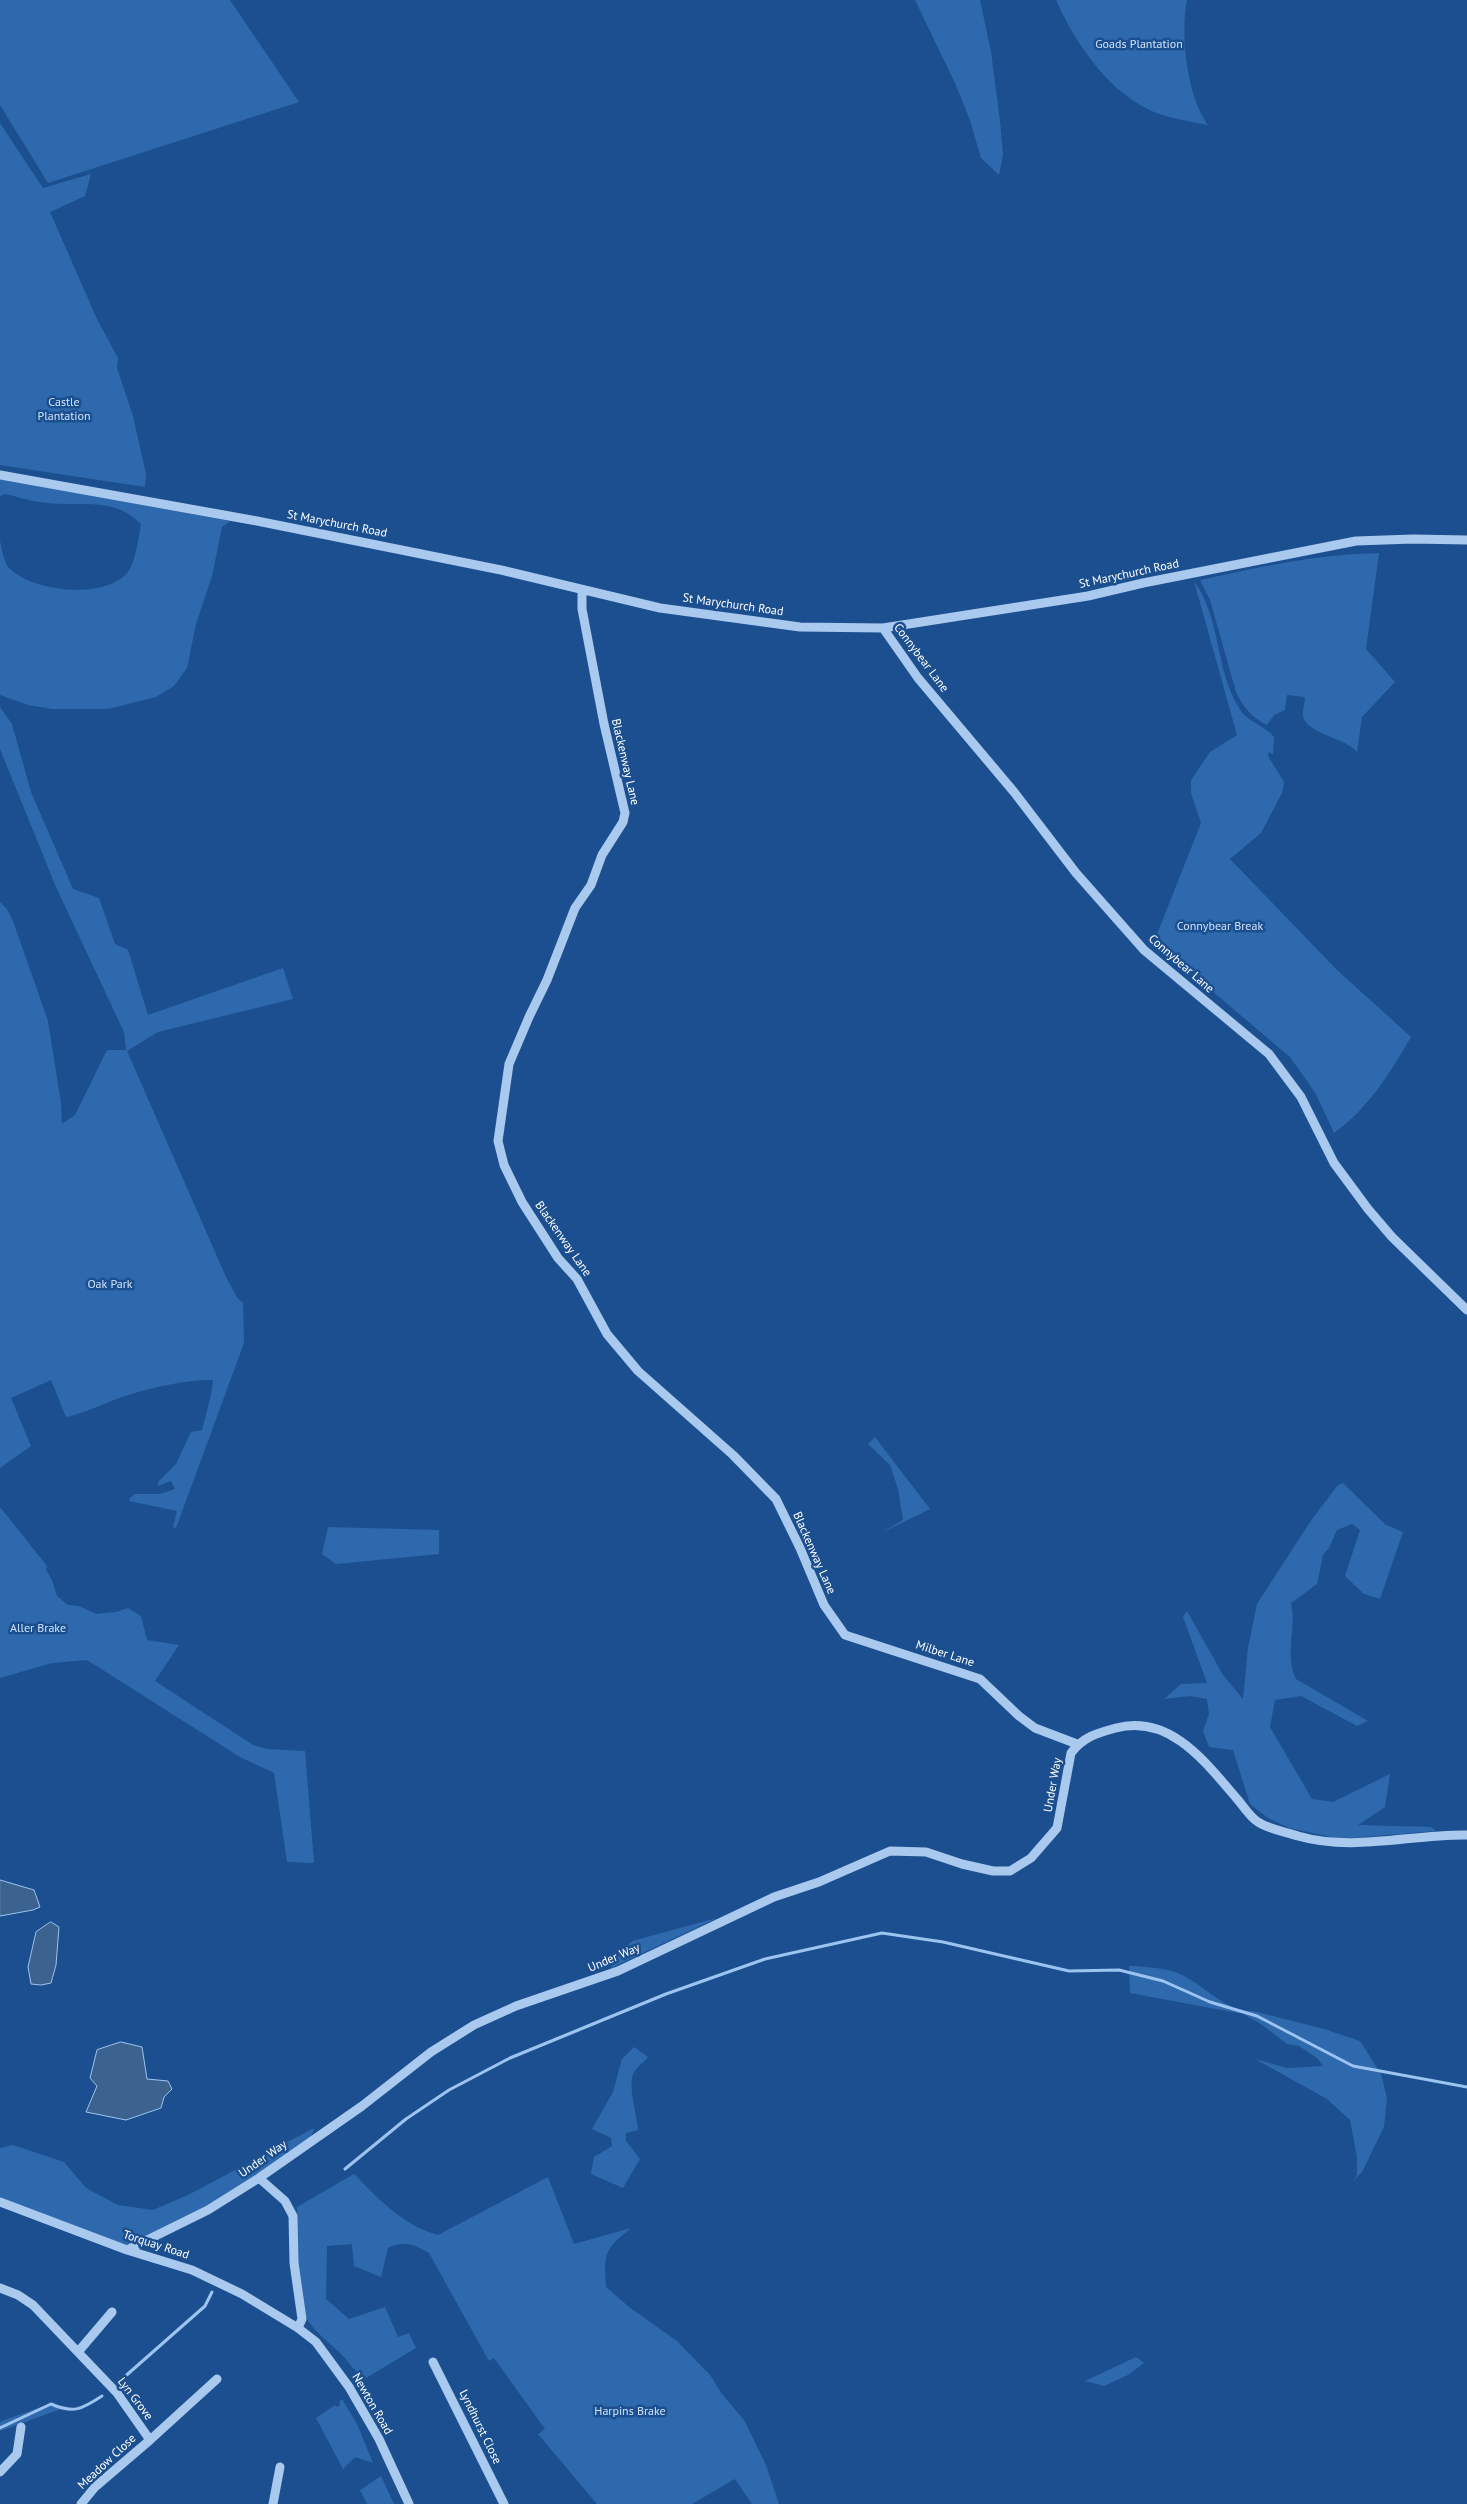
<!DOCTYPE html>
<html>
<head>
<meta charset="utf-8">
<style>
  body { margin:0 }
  canvas { display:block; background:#1b4f8f }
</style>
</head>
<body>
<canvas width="1467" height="2504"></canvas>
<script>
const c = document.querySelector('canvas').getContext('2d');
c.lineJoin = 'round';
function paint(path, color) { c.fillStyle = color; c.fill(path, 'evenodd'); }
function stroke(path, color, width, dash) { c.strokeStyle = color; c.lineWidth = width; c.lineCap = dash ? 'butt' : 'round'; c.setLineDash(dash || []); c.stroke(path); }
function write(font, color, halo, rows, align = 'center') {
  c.font = font + ' "PT Sans",sans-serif'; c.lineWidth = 5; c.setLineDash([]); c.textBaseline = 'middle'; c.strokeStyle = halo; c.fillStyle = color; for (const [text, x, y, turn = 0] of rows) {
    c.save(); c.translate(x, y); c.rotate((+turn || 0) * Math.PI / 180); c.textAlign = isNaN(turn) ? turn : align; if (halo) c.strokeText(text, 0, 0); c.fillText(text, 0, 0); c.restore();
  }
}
paint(new Path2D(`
  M 0,0 L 230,0 L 299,102 L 48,183 L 0,105 Z
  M 915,0 L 980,0 L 991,52 L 1000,121 L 1003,155 L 999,175 L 981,158 L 970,120 L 955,83 Z
  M 1056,0 L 1187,0 C 1180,34 1187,97 1208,125 C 1192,122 1175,119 1159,114 C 1111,96 1076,45 1056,0 Z
  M 0,123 L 43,188 L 91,174 L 85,196 L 50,212 L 97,319 L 118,358 L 117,368 L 133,416 L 146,474 L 145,487 L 0,465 Z
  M 0,479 L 230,521 L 222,527 L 212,576 L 196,624 L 187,668 L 174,686 L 156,697 L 108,709 L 52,709 L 28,705 L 0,695 L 0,541 C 2,549 4,564 10,569 C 34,592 105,600 128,572 C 135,563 139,537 141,524 C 113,496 82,507 47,503 C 33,502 19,497 5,494 L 0,496 Z
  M 1379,553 L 1366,649 L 1395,682 L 1362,717 L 1357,752 C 1346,738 1305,733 1303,716 C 1302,711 1305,703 1305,697 L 1287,695 L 1285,710 L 1274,715 L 1267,725 C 1252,718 1243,707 1236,692 L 1210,600 L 1200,580 C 1259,567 1318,554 1379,553 Z
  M 1194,581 C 1221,617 1215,670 1239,708 C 1247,722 1264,725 1274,737 L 1273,754 L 1269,752 L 1268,756 L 1284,782 L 1282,793 L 1261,833 L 1230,859 L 1337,970 L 1411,1037 C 1390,1073 1368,1109 1334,1133 L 1316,1094 L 1290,1057 L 1154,942 L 1201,823 L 1191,793 L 1191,780 L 1210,752 L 1237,735 Z
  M 0,707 L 12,724 L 31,792 L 73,889 L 99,898 L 115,944 L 128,950 L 148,1015 L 283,968 L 293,999 L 158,1032 L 127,1051 L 226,1277 L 238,1299 L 243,1303 L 244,1343 L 176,1528 L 173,1527 L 177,1511 L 129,1501 L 130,1498 L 135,1494 L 160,1494 L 175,1489 L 171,1481 L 158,1486 L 158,1482 L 176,1464 L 191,1432 L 202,1430 L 211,1395 L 213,1380 C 183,1380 154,1387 125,1396 C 104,1403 89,1412 66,1417 L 51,1380 L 11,1398 L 31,1446 L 0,1468 L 0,902 L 7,909 L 13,921 L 48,1021 L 61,1103 L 62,1124 L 75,1115 L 107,1050 L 126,1050 L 124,1032 L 56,887 L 0,749 Z
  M 875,1437 L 930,1509 L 881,1533 L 903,1520 L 898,1489 L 890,1465 L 868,1444 Z
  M 1343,1483 L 1386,1525 L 1403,1532 L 1380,1599 L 1364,1594 L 1345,1576 L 1360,1530 L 1352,1524 L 1337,1530 L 1329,1548 L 1323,1555 L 1317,1584 L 1291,1603 C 1297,1628 1284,1654 1296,1679 L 1368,1721 L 1357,1726 L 1301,1696 L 1275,1700 L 1270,1727 L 1312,1799 L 1333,1802 L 1390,1774 L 1385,1807 L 1358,1825 L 1431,1827 L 1436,1831 L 1340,1839 L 1289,1828 L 1268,1818 L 1250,1804 L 1233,1750 L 1209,1747 L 1203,1731 L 1209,1714 L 1207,1699 L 1190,1696 L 1164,1699 L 1181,1684 L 1207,1683 L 1183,1617 L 1187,1611 L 1223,1675 L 1243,1699 L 1248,1648 L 1257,1604 L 1310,1522 L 1337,1486 Z
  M 0,1507 L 47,1566 L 46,1570 L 52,1580 L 57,1596 L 68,1605 L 79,1606 L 96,1614 L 116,1612 L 128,1608 L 141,1616 L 147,1640 L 179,1645 L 155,1681 L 253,1745 L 267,1749 L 305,1751 L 314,1863 L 287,1862 L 274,1773 L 240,1757 L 87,1660 L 52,1663 L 0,1678 Z
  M 328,1527 L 439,1530 L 439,1554 L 336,1564 L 322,1554 Z
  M 717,1918 L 611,1968 L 614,1958 L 632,1941 Z
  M 1129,1966 C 1146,1967 1166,1967 1182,1975 C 1206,1986 1225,2012 1253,2011 L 1324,2029 L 1360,2041 L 1381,2074 L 1387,2098 L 1384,2127 L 1362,2172 L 1353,2181 L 1357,2175 L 1357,2157 L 1350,2120 L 1327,2099 L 1255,2059 L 1287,2068 L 1323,2066 L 1317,2058 L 1299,2046 L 1287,2044 L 1261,2024 L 1243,2014 L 1130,1993 Z
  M 634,2047 L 648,2057 C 644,2062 637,2067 634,2072 C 627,2085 637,2114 638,2130 L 626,2133 L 626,2141 L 640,2159 L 623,2188 L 591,2174 L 594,2157 L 612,2146 L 611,2138 L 592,2129 L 613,2092 L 622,2059 Z
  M 314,2128 L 310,2142 L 259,2178 L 127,2250 L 0,2202 L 0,2148 L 13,2145 L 64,2162 L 86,2188 L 118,2205 L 153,2210 L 190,2194 Z
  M 354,2174 C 378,2198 403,2226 438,2235 L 548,2177 L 574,2244 L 631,2228 C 604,2250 604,2252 606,2287 L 629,2307 L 677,2341 L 710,2375 L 722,2394 L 744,2420 L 766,2465 L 779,2504 L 752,2504 L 735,2479 L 692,2504 L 597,2504 L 538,2434 L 545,2429 L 494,2358 L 489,2361 L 429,2253 C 414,2244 404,2240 388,2248 L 381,2277 L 354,2266 L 352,2244 L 327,2246 L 326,2299 L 349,2319 L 385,2307 L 398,2337 L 409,2333 L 416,2348 L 366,2378 C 354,2372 351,2364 342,2355 C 331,2344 318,2335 309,2322 C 295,2301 298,2234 297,2207 Z
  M 1136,2357 L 1144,2363 L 1128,2375 L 1104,2386 L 1085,2381 Z
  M 342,2399 L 357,2424 L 373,2463 L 355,2457 L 343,2469 L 316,2418 L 335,2405 L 337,2407 L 340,2405 L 339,2402 Z
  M 53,2403 L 61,2409 L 0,2431 L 0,2422 L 4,2420 Z
  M 381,2476 L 394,2504 L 367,2504 L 360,2490 Z`), '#2e69ad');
const water = new Path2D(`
  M 0,1880 L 34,1890 L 40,1907 L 33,1910 L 0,1916 Z
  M 51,1922 L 59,1927 L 56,1965 L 51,1983 L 41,1985 L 31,1984 L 28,1967 L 36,1932 Z
  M 121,2042 L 142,2047 L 147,2079 L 168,2081 L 172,2089 L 164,2097 L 161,2108 L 126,2120 L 86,2112 L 97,2086 L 90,2078 L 97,2050 Z`);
paint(water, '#3c6290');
stroke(water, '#9cc4f0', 1);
stroke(new Path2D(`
  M 345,2169 L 406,2119 L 449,2090 L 510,2058 L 666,1994 L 765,1959 L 882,1933 L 943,1942 L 1069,1971 L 1119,1970 L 1163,1981 L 1210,2002 L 1257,2016 L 1353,2066 L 1467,2087
  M 121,2380 L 205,2306 L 212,2292
  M 0,2428 L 51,2404 C 74,2414 82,2409 102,2396`), '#9cc4f0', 3);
stroke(new Path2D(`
  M 0,475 L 257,521 L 501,570 L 660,608 L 800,627 L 883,628 L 1088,596 L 1143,583 L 1356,541 L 1413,539 L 1467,540
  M 582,591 L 582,609 L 604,724 L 625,813 L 623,822 L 602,855 L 591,885 L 575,908 L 547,980 L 529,1017 L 509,1064 L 498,1141 L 504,1165 L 522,1202 L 558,1258 L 577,1279 L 607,1334 L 638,1371 L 733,1455 L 776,1499 L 800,1548 L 824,1605 L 845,1635 L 980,1679 L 1019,1716 L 1035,1728 L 1077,1744
  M 883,628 L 918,678 L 1014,792 L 1076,873 L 1144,950 L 1269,1054 L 1301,1097 L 1334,1163 L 1368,1209 L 1392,1237 L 1467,1310
  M 259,2178 L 285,2201 L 293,2216 L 294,2263 L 302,2319 L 298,2328
  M 0,2202 L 127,2250 L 192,2270 L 242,2294 L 298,2328 L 316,2342 L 349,2387 L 379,2439 L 409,2504
  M 127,2250 L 208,2210 L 259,2178 L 362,2106 L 431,2052 L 474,2025 L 516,2006 L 618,1971 L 774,1897 L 819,1882 L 890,1851 L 926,1852 L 962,1864 L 993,1871 L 1010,1871 L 1031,1858 L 1057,1828 L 1071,1753 C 1083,1737 1097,1733 1116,1728 C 1171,1714 1206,1763 1238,1800 C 1244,1807 1250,1817 1258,1822 C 1268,1829 1286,1832 1298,1836 C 1353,1852 1411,1834 1467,1835
  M 0,2288 L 18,2295 L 33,2305 L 117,2393 L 150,2440 L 217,2379
  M 78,2352 L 112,2312
  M 433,2362 L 504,2504
  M 0,2472 L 17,2454 L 21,2427
  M 81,2504 L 95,2487 L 150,2440
  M 273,2504 L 280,2467`), '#a9c9ee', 9);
write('12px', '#cfe3fa', '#1b4f8f', [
  ["Goads Plantation",1139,45],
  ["Castle",64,403],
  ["Plantation",64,417],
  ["Connybear Break",1220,927],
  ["Oak Park",110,1285],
  ["Aller Brake",38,1629],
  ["Harpins Brake",630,2412]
]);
write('12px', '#fff', '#1b4f8f', [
  ["St Marychurch Road",337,524,11],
  ["St Marychurch Road",1129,574,-12],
  ["St Marychurch Road",733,605,8],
  ["Connybear Lane",921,658,53],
  ["Blackenway Lane",625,762,77],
  ["Connybear Lane",1181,964,41],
  ["Blackenway Lane",563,1239,55],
  ["Blackenway Lane",814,1553,66],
  ["Milber Lane",945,1654,18],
  ["Under Way",1053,1785,-80],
  ["Under Way",614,1958,-23],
  ["Under Way",263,2159,-35],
  ["Torquay Road",156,2245,18],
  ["Lyn Grove",135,2399,53],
  ["Newton Road",372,2404,60],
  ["Lyndhurst Close",480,2427,64],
  ["Meadow Close",107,2462,-43]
]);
</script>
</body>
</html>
